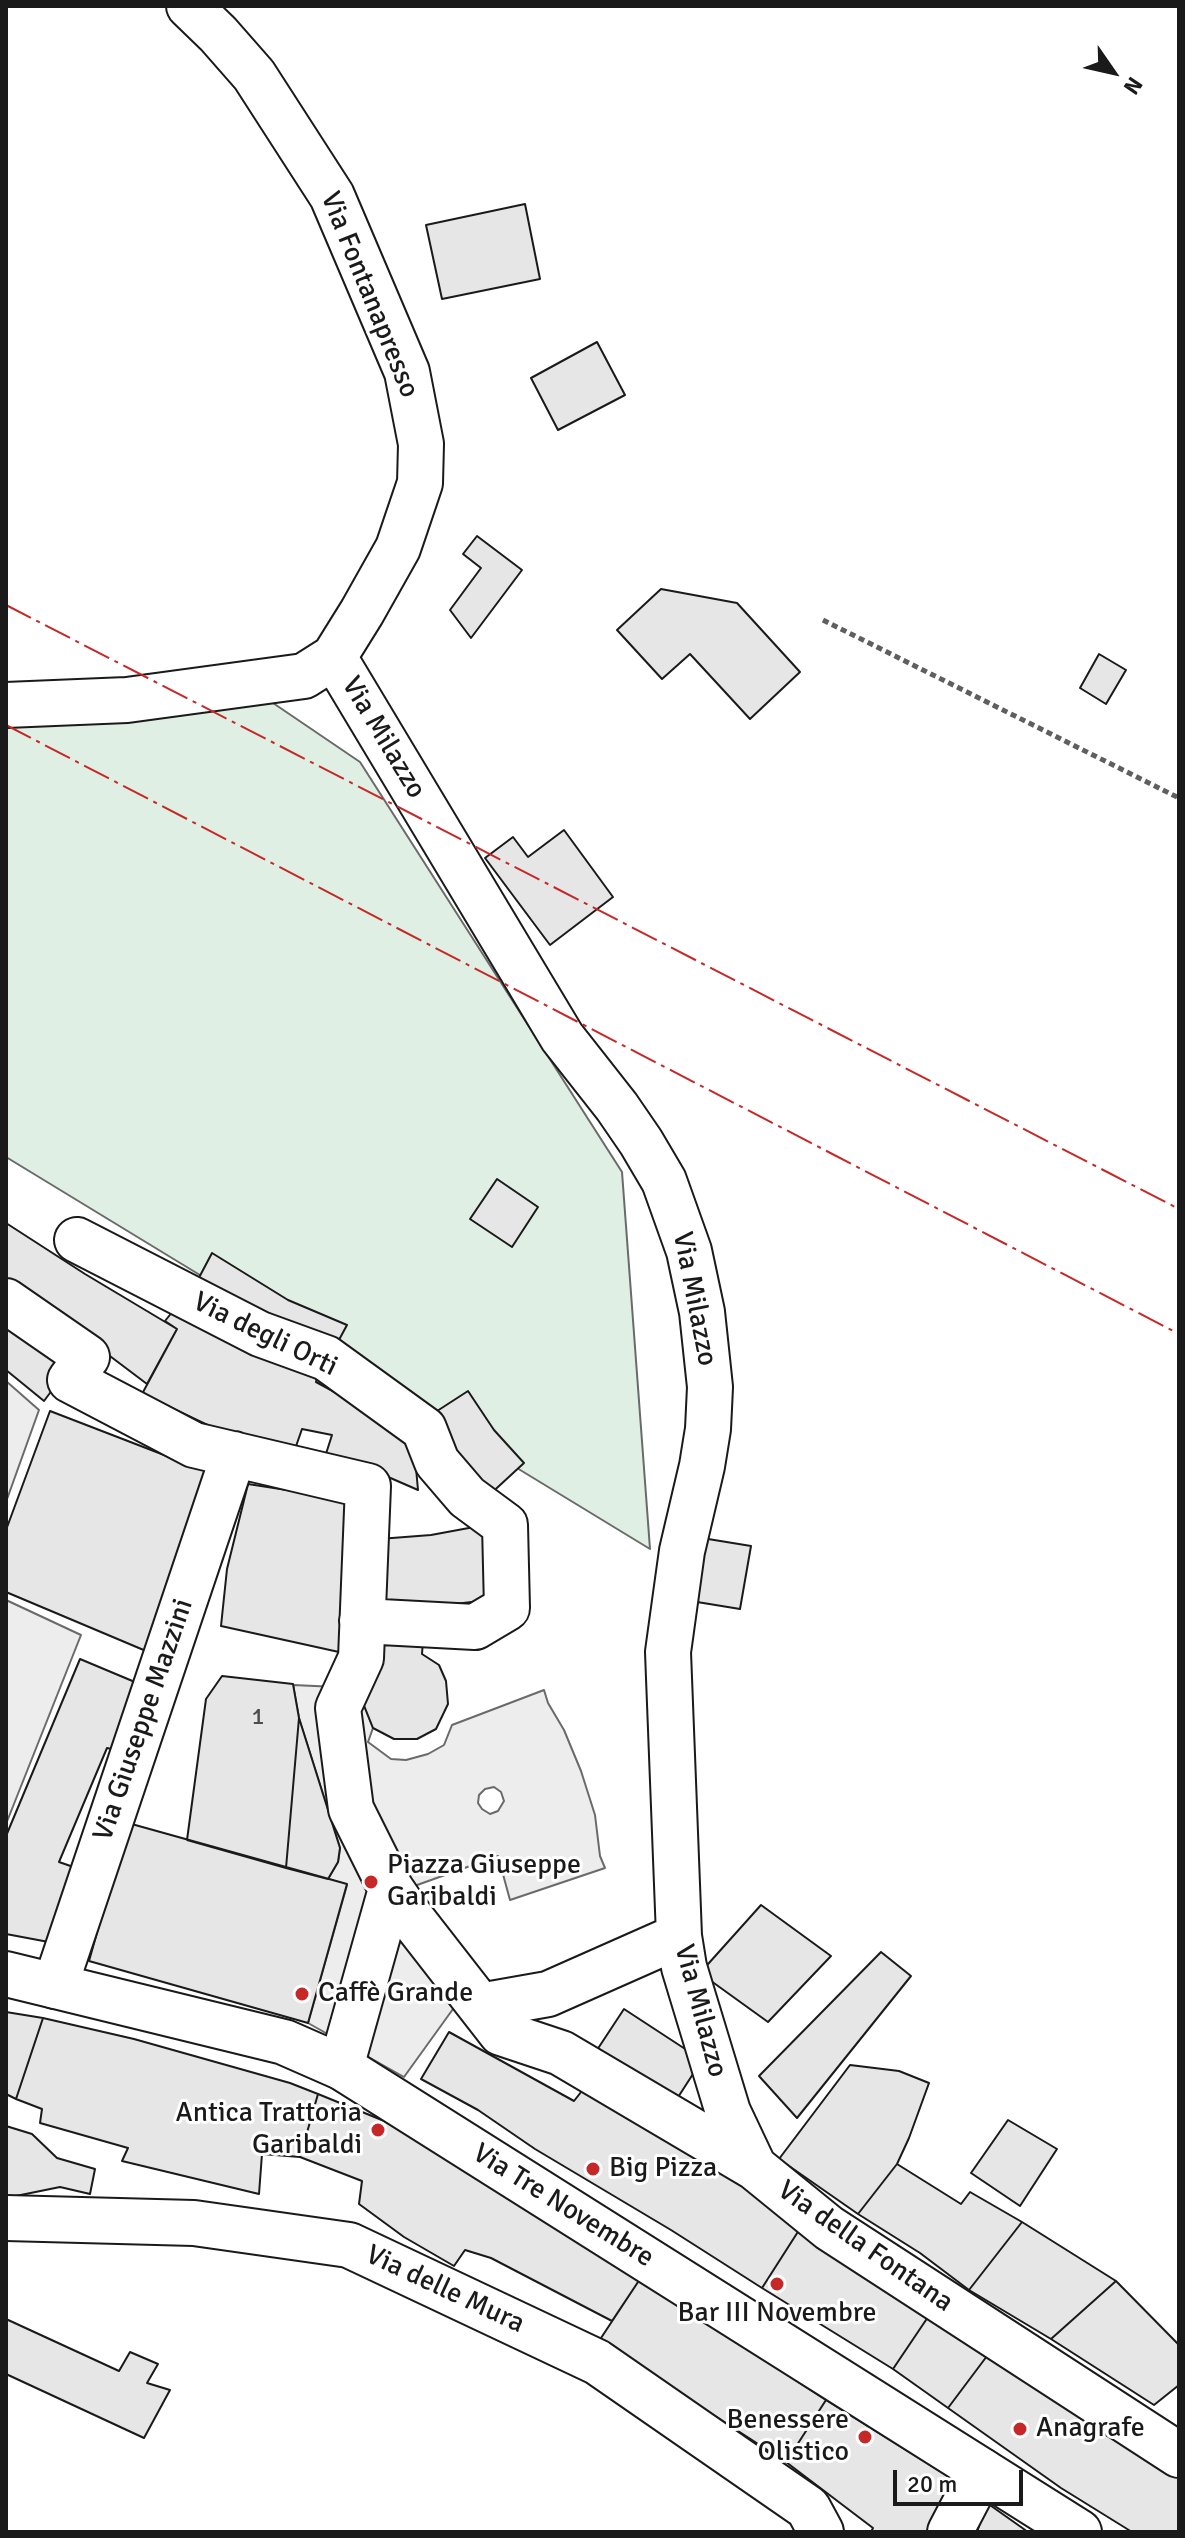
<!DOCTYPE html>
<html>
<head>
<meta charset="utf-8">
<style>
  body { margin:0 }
  #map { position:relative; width:1185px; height:2538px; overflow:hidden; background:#fff; font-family:Signika,sans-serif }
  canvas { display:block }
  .frame { position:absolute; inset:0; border:8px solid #1a1a1a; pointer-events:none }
  .north { position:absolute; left:1073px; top:32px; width:80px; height:80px; -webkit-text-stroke:6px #fff; paint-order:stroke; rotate:124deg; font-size:22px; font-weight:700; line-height:32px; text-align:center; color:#1a1a1a }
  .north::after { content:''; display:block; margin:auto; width:28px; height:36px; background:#1a1a1a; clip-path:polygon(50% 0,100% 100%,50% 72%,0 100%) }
  .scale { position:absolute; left:893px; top:2470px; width:130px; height:36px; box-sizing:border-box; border:4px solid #1a1a1a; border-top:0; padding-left:10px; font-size:24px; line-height:28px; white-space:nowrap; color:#1a1a1a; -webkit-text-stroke:6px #fff; paint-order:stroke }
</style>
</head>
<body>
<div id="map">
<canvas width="1185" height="2538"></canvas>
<div class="frame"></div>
<div class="north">N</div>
<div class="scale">20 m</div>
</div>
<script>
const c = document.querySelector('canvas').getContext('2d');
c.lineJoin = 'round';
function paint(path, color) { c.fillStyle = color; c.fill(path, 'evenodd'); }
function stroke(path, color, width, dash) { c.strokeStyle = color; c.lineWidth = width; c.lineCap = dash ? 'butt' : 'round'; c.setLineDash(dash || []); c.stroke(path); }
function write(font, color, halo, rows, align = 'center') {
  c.font = font + ' Signika,sans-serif'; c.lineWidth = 6; c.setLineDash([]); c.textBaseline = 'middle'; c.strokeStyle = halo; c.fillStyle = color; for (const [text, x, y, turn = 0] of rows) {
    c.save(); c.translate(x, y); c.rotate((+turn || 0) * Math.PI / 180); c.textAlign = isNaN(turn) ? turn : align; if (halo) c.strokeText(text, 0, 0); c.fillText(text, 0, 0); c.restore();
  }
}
const green = new Path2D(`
  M 245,684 L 360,762 L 622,1172 L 650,1549 L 6,1157 L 6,707 Z`);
paint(green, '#e0efe3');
stroke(green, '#6a6a6a', 2);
const parking = new Path2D(`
  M 6,1381 L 39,1410 L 6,1502 Z
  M 6,1600 L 81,1635 L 6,1824 Z
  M 293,1685 L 337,1687 L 363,1703 L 373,1728 L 368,1742 L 391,1759 L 406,1760 L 428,1754 L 444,1745 L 452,1725 L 544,1690 L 548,1703 L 564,1730 L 581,1771 L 595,1815 L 600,1856 L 605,1868 L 510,1900 L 498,1856 L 406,1889 L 481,1977 L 453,2009 L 404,2077 L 308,2023 L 347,1885 L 328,1879 L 338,1862 L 340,1848 L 299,1718 ZM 494,1787 L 501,1792 L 504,1801 L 498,1811 L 490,1814 L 482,1809 L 478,1803 L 479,1795 L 485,1789 Z`);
paint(parking, '#ededed');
stroke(parking, '#6a6a6a', 2);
const building = new Path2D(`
  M 525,204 L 540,279 L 442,299 L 426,225 Z
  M 597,342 L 625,395 L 558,430 L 531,378 Z
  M 477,536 L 522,570 L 471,638 L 450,610 L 481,568 L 463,554 Z
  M 661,589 L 737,603 L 800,672 L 750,719 L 690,654 L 662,679 L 617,630 Z
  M 1099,654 L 1126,670 L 1106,704 L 1080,688 Z
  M 564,830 L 613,897 L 550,945 L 485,858 L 513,837 L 528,857 Z
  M 497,1179 L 538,1207 L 512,1247 L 470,1219 Z
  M 6,1223 L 85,1274 L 177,1329 L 147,1384 L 82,1335 L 6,1288 Z
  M 212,1253 L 288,1300 L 347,1325 L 333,1351 L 193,1289 Z
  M 177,1306 L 320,1367 L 316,1382 L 418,1437 L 415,1457 L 418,1490 L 363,1466 L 324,1460 L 332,1435 L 302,1429 L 294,1452 L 233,1437 L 142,1394 L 177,1329 L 165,1321 Z
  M 6,1312 L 73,1362 L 44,1401 L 6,1370 Z
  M 468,1391 L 494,1430 L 524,1463 L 486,1498 L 453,1454 L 434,1413 Z
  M 50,1411 L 216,1475 L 146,1651 L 6,1592 L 6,1530 Z
  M 248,1484 L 358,1501 L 348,1654 L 221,1626 L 227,1569 Z
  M 485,1525 L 488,1600 L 422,1608 L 376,1609 L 379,1539 L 431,1535 Z
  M 702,1538 L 751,1546 L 740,1609 L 691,1601 Z
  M 375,1640 L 423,1641 L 422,1654 L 439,1665 L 446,1681 L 448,1704 L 436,1729 L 417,1739 L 394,1739 L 373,1728 L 363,1703 Z
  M 80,1659 L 142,1685 L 116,1750 L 107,1748 L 59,1862 L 85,1871 L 54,1943 L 6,1934 L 6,1836 Z
  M 222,1676 L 293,1684 L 299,1718 L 286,1868 L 187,1840 L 206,1699 Z
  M 299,1718 L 340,1848 L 338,1862 L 328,1879 L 286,1868 Z
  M 128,1823 L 347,1884 L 308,2023 L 89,1961 Z
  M 761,1905 L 831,1956 L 768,2022 L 700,1973 Z
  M 881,1952 L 911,1976 L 797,2118 L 759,2076 Z
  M 624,2009 L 702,2060 L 673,2105 L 595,2053 Z
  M 6,2012 L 43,2018 L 16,2099 L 6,2094 Z
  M 43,2018 L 134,2039 L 290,2083 L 318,2094 L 300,2157 L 262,2154 L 259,2194 L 122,2161 L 128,2148 L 40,2123 L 42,2109 L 16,2099 Z
  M 449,2032 L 574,2101 L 585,2087 L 712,2165 L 801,2227 L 762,2288 L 671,2230 L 535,2149 L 478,2110 L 421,2079 Z
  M 850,2065 L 899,2071 L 929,2083 L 909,2138 L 897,2164 L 858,2214 L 779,2159 Z
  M 318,2094 L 399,2127 L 640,2279 L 612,2321 L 491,2258 L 465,2250 L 454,2266 L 404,2237 L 359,2204 L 362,2181 L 300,2157 Z
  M 1008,2120 L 1057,2149 L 1020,2206 L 971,2173 Z
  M 6,2126 L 32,2134 L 57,2158 L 95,2169 L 90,2194 L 60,2187 L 6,2198 Z
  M 897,2164 L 961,2204 L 970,2192 L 1022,2222 L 969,2290 L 920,2253 L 858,2214 Z
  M 1022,2222 L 1116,2281 L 1051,2339 L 969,2290 Z
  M 801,2227 L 928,2317 L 893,2369 L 762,2288 Z
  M 640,2279 L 826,2400 L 786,2462 L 599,2341 Z
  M 1116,2281 L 1179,2345 L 1179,2385 L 1154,2405 L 1051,2339 Z
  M 928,2317 L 990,2352 L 948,2408 L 893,2369 Z
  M 6,2319 L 119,2371 L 130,2352 L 158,2364 L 147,2383 L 170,2390 L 144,2438 L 6,2374 Z
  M 990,2352 L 1179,2476 L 1179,2532 L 1132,2532 L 1061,2488 L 948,2408 Z
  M 826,2400 L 954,2480 L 928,2532 L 871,2532 L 873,2528 L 786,2462 Z
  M 987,2503 L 1028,2532 L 977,2532 Z`);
paint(building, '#e6e6e6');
stroke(building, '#1a1a1a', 2);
const minor = new Path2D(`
  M 334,657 L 562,1037 L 617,1107 L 641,1142 L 664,1181 L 689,1251 L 702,1312 L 710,1387 L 708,1429 L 702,1466 L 682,1551 L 668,1652 L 679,1936 L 684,1967 L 728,2112 L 754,2167
  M 6,705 L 127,700 L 304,676 L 334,657 L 362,612 L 398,548 L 420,483 L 421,444 L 407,372 L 332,196 L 254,75 L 218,34 L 189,6
  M 77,1240 L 260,1334 L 326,1358 L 424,1429 L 437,1462 L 467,1497 L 505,1525 L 507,1608 L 475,1627 L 362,1621
  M 6,1301 L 87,1357 L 70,1380 L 194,1445 L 368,1486 L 361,1658 L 338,1708 L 351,1809 L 391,1889 L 406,1911 L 501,2033 L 561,2053 L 754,2167 L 829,2228 L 1179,2455
  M 55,1986 L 234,1454
  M 480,2006 L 548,1994 L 679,1936
  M 341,2067 L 391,1889
  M 6,2218 L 194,2223 L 349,2245 L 597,2362 L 808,2508 L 821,2532
  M 950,2532 L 982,2471`);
const major = new Path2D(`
  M 6,1974 L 284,2042 L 341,2067 L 1079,2532`);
stroke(minor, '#1a1a1a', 48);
stroke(major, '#1a1a1a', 48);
stroke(new Path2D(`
  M 823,620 L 1179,798`), '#5f5f5f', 5, [6, 4]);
stroke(minor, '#fff', 44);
stroke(major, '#fff', 44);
stroke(new Path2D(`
  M 6,605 L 1179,1209
  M 6,725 L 1179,1334`), '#c62828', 2, [28, 6, 4, 6]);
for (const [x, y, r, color] of [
  [371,1882,8,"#c62828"],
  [302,1994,8,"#c62828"],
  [378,2130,8,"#c62828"],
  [593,2169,8,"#c62828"],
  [777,2284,8,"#c62828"],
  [1020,2429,8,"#c62828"],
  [865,2437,8,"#c62828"]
]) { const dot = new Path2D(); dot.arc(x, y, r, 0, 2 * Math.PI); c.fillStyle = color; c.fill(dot); stroke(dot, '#fff', 3); }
write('24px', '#4d4d4d', null, [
  ["1",258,1718]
]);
write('28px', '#1a1a1a', '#fff', [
  ["Via Fontanapresso",369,295,68],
  ["Via Milazzo",383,738,59],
  ["Via Milazzo",694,1299,79],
  ["Via degli Orti",265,1335,26],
  ["Via Giuseppe Mazzini",144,1720,-71],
  ["Via Milazzo",700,2011,75],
  ["Via Tre Novembre",563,2206,32],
  ["Via della Fontana",865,2247,35],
  ["Via delle Mura",445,2290,25]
]);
write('28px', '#1a1a1a', '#fff', [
  ["Piazza Giuseppe",387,1866],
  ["Garibaldi",387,1898],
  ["Caffè Grande",318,1994],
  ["Antica Trattoria",362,2114,"right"],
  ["Garibaldi",362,2146,"right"],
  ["Big Pizza",609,2169],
  ["Bar III Novembre",777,2314,"center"],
  ["Benessere",849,2421,"right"],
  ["Olistico",849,2453,"right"],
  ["Anagrafe",1036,2429]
], 'left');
</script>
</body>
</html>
